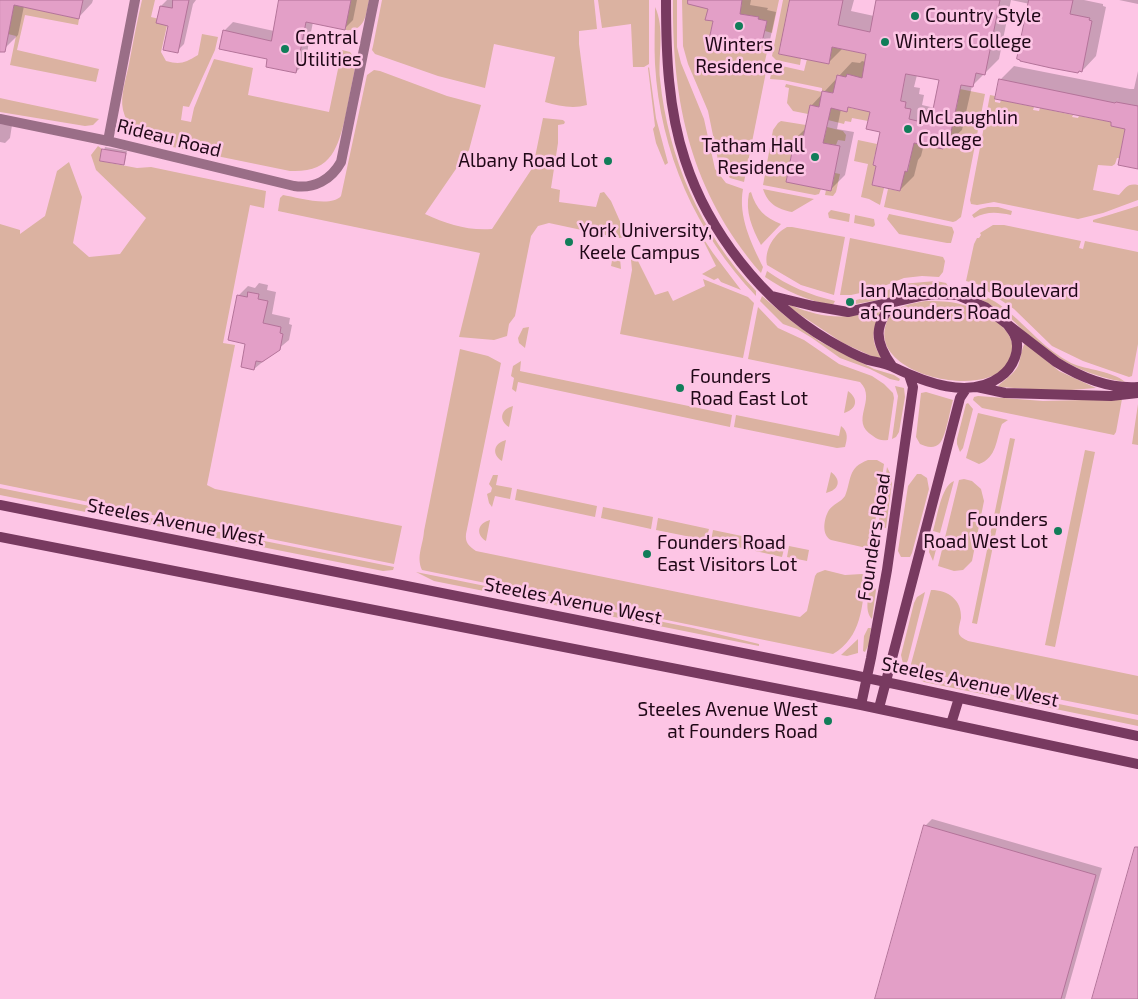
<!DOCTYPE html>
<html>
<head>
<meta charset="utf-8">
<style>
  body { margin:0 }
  canvas { display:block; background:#fdc5e5 }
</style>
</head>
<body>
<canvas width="1138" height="999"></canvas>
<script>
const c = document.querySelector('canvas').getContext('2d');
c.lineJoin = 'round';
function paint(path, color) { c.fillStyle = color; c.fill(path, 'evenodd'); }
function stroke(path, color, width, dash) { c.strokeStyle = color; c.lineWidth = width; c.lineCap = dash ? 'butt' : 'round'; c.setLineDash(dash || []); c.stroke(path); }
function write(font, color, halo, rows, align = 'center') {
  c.font = font + ' "Exo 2",sans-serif'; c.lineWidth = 5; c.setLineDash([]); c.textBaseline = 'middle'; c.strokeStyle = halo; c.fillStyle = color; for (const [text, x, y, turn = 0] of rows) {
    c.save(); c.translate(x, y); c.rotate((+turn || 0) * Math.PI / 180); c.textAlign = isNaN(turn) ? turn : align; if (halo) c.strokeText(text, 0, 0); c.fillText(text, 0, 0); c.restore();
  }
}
paint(new Path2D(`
  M 15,0 L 29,8 L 79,19 L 78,25 L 25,15 L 17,50 L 99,69 L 96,82 L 10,65 L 16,36 L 8,34 Z
  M 142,0 L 155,0 L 151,17 L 168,21 L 161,52 L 166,61 C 180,65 185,63 198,55 L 202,34 L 218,37 L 215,50 L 189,107 L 183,106 L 181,120 L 191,122 L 194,108 L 214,59 L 253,68 L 248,95 L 329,112 L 342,50 L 350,52 L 356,60 L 355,68 C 352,83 349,99 346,114 C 338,149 331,173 290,171 L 153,143 C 139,137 127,127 123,110 C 120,96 126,79 129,64 C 133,43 137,21 142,0 Z
  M 351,0 L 369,0 C 366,15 365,32 345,30 Z
  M 382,0 L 594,0 L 597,29 L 579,31 L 579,44 L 587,105 C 573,109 559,106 545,102 L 555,57 L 494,44 L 485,88 L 438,76 L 375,54 L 372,50 L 373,46 Z
  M 598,0 L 649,0 L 649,64 L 644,67 L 633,67 L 631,24 L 602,28 Z
  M 673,0 L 677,0 L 677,47 L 681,63 L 704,119 L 715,169 L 726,183 L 743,189 C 738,216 751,243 763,267 L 761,273 C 691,192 672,104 673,0 Z
  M 682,0 L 707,0 L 708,9 L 706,19 L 713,21 L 709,40 L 718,42 L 718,44 L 751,51 L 752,49 L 760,51 L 762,42 L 769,43 L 765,61 L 768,62 L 744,182 L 730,178 L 722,168 L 718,160 L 708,111 L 688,64 L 683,46 Z
  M 742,0 L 779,0 L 772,33 L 765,31 L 767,21 L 758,19 L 758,17 L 735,13 L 741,8 Z
  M 783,0 L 790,0 L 779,54 L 801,58 L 800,65 L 776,60 L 772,56 Z
  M 655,7 C 665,27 658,57 660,79 C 668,158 701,234 756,291 L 756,296 C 696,233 660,152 655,64 C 654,46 655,26 655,7 Z
  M 832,47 L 866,54 L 877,79 L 836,77 L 834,93 L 822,91 L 822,88 L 783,80 L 770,79 L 773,64 L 804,71 L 807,59 L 829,64 Z
  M 649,67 L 656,118 L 668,163 L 665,165 L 656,143 L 653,129 L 655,126 L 648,68 Z
  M 374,70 L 380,71 L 447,96 L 481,105 L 469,150 L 425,214 C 447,224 468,231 492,229 L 533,167 L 543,118 L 563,120 L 565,122 L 564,124 L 558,125 L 558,143 L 551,188 L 560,190 L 559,202 L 596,207 L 600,193 L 604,192 L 611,201 L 627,237 L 619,238 L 549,223 L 538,226 L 531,236 L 515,316 L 509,324 L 507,336 L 494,340 L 459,337 L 480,253 L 278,211 L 280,198 L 283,195 C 296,197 331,208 341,196 L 367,75 Z
  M 786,84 L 822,92 L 820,102 L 825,103 L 824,108 L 810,105 L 808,114 L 793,111 L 787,103 L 789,88 L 785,87 Z
  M 960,89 L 985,94 L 961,217 L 956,221 L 953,222 L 884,207 L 888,189 L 900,191 L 904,171 L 908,171 L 910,161 L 911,138 L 932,146 L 943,149 L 944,145 L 948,145 L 958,101 L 956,100 L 959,96 Z
  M 990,95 L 995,96 L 995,102 L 1000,103 L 1001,100 L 1034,107 L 1033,110 L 1039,111 L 1040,108 L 1073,115 L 1072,117 L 1078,118 L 1079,116 L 1111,122 L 1111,126 L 1117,127 L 1126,125 L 1119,158 L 1117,158 L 1115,164 L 1112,166 L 1098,165 L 1093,190 L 1119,195 C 1126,188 1127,183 1138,185 L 1138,200 L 1103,213 L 1078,219 L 994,202 L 977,205 L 971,204 L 970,200 Z
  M 0,98 L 9,100 L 99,119 L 93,125 L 85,126 L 0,112 Z
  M 832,104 L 860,110 L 871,108 L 868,121 L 852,118 L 851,122 L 845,121 L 844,124 L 828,120 Z
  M 781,121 L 806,125 L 804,133 L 812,140 L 795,137 L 786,181 L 821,189 L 819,194 L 815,195 L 763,185 L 773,130 L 778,123 Z
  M 827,127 L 843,131 L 846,135 L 845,141 L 838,140 L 836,145 L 823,143 Z
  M 858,140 L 877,144 L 876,148 L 880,149 L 879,154 L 875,154 L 873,164 L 876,166 L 872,185 L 884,188 L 880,205 L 869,199 L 861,197 L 868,164 L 854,161 Z
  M 98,146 L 102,149 L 100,161 L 137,168 L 151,167 L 266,191 L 264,208 L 250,205 L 223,343 L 235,345 L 207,485 L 215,489 L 402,526 L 394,564 L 0,484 L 0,224 L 20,230 L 20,234 L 45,216 L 57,171 L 69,162 L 82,197 L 73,243 L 89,257 L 120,254 L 146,218 L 96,170 L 91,155 Z
  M 835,173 L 840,174 L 836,192 L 833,196 L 825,195 L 826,190 L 831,191 Z
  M 763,189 L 814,199 L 792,212 C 777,209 768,204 763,189 Z
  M 751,192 C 756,209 765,218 781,224 L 761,245 C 752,228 745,212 749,193 Z
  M 1138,206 L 1138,231 L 1093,222 L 1093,220 L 1096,219 Z
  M 988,207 L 998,207 L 1012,211 L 1011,215 C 997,212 987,211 974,218 L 972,215 L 980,209 Z
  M 831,210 L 850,214 L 849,222 L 829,218 L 828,213 Z
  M 889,214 L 952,227 L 954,232 L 951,243 L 947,243 L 899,234 L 887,219 Z
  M 855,215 L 874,219 L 875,225 L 873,227 L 854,223 Z
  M 993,225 L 1004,225 L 1081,241 L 1079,248 L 1083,249 L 1085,241 L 1138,252 L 1138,344 L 1132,376 L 1129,377 L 1083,361 L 1052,346 L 1014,309 L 977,284 L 966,281 L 974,244 L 977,238 L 979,238 L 981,235 L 980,233 Z
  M 787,227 L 792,227 L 845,237 L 834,295 L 801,285 L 767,265 C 764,250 774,234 787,227 Z
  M 699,232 L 713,253 L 741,290 L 721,282 L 718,278 L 714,280 L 702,274 L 716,266 Z
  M 850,238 L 943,257 L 945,261 L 943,272 L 939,277 L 922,276 L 904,278 L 874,290 L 851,295 L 840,295 Z
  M 614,250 L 620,258 L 621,269 L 611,266 Z
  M 633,251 L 655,295 L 668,291 L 673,301 L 705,286 L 703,279 L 748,297 L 754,303 L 743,358 L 620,334 L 632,270 L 631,260 Z
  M 767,271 C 788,286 810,295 835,301 L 833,305 C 807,301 786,291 765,277 Z
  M 936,281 L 946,283 L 948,286 L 941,289 L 856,304 L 856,300 L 877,295 L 901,284 Z
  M 968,288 L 970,288 C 983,295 998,302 1009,312 C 1030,330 1046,350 1071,363 C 1087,370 1113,371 1125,382 C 1092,377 1062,363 1037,343 C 1026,335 1018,324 1008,316 C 997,307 983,302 972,294 Z
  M 762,296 L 790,320 L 819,341 L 874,369 L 894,375 L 900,379 L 899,381 L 890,379 L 870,369 L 840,358 L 812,338 L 797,329 L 783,324 L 760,301 Z
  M 926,301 C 937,301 949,301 960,304 C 986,311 1029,334 1006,366 C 981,399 869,374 886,324 C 892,306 909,304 926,301 Z
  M 790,305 C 824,319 843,319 879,311 L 881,312 C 872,329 870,342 882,358 L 880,360 L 843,343 L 793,310 L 789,306 Z
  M 758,307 L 778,328 L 804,340 L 839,364 L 872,376 L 884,384 L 893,393 L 894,398 L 888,440 C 882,441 878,440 873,436 C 848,421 878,400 860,382 L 748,359 Z
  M 529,327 L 525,348 L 519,343 L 518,338 L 523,328 Z
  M 1025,343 L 1059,371 L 1096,388 L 1059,391 L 1000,387 L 998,386 C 1005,379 1013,375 1018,366 C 1021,359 1021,349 1025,343 Z
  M 460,349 L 488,356 L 501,363 L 466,534 C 465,543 469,546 476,551 L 800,617 L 807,611 L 815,576 L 817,573 L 825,570 L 845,575 L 862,574 L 866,576 C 862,606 862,637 833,654 L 422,570 C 416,556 423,546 424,531 Z
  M 521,361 L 520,371 L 732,415 L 730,427 L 518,382 L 516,392 L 512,389 L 514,378 L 511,376 L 513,366 Z
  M 895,386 L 904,388 L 905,397 L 899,432 L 896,437 L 892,439 L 898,396 Z
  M 848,391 C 859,399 857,409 844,413 Z
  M 926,392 L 953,400 C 950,410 946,436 940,443 C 935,449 926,447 920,444 L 916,437 L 921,393 Z
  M 978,396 L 1043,401 L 1122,399 L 1116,432 L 1114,435 L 982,408 L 973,400 L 974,397 Z
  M 968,403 L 973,409 L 963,448 L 960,452 L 957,444 L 957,439 L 966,404 Z
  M 1138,404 L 1138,445 L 1132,444 Z
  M 513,406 L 509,427 C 498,420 501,409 513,406 Z
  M 978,413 L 1008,420 L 1002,424 C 996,439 997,458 979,464 L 966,458 Z
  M 736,415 L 839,436 L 841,426 C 849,432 847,439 845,447 L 837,448 L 734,427 Z
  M 1010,438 L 1015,439 L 977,624 L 972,623 Z
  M 506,440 L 502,461 C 491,454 494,443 506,440 Z
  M 1085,450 L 1095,452 L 1055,647 L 1045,645 Z
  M 868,460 L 877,460 L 884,464 L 871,549 L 831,540 C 821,535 824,518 829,510 C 833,504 841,502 845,496 C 852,479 847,468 868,460 Z
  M 887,467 L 892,477 L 892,483 L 886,528 L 878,527 Z
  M 831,472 C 842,480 839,490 826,493 Z
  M 917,474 L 921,474 L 927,478 L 929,489 L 912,553 L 910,557 L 901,557 L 898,551 L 908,486 Z
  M 493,475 L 498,475 L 496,485 L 512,488 L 510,499 L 495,496 L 492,507 L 489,503 L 487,494 L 491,492 L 492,488 L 489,484 Z
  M 964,479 L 972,481 L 981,489 L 984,501 L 972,561 L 963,570 L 954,571 L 938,566 L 959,480 Z
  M 954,481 L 940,533 L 933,531 C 937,518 941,486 954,481 Z
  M 0,488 L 394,567 L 393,570 L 383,571 L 0,495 Z
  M 517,489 L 597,506 L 595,517 L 515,500 Z
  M 603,507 L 653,517 L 651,529 L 601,518 Z
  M 658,518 L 709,529 L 706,540 L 656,530 Z
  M 490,520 L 486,541 C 475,534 478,523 490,520 Z
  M 713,530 L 785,545 L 782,557 L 711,541 Z
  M 932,536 L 939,538 L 933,561 L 929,552 Z
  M 789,546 L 809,550 L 807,561 L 787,557 Z
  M 416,572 L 693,628 L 759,644 L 759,646 L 434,581 Z
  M 871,580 L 876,590 L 872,619 C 863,610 870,592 871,580 Z
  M 931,590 C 948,590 962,600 961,618 C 960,623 958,629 959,634 C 961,638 965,639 968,641 L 1138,676 L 1138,715 L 911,670 L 911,664 Z
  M 925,592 L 908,660 L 904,668 L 901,655 L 914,603 L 917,597 Z
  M 868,628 L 871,628 L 869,644 L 865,652 L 863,651 L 864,636 Z
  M 858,639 L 858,653 L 847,656 L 841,655 Z
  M 910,674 L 1138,720 L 1138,726 L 924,682 Z`), '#dbb2a1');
paint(new Path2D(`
  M 0,0 L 93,0 L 92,3 L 79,17 L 24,6 L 18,35 L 4,49 L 0,48 Z
  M 167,0 L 196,0 L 193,4 L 184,44 L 177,51 L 170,25 L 161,6 Z
  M 280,0 L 357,0 L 353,20 L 344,29 L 313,22 L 305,63 L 296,72 L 269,58 L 224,31 L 233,22 L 274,31 Z
  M 708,0 L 751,0 L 750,5 L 768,8 L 767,10 L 776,12 L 770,40 L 760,49 L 714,20 Z
  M 791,0 L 854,0 L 851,11 L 874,16 L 877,0 L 1084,0 L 1103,4 L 1103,6 L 1106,7 L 1096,56 L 1082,71 L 1030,4 L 1011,0 L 999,59 L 972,86 L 962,130 L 943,147 L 924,144 L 921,156 L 918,160 L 914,176 L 900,190 L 878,165 L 881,131 L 872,111 L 850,106 L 846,110 L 841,109 L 837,129 L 854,132 L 845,175 L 831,189 L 797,137 L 806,128 L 811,106 L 852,62 L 860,63 L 862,61 L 866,62 L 868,53 L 843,48 L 828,63 ZM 917,75 L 941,79 L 935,108 L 922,105 L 924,95 L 919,94 L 920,88 L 914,87 Z
  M 1119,0 L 1138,0 L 1138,4 Z
  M 1014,66 L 1130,89 L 1134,89 L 1138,71 L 1138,166 L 1126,128 L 1000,80 Z
  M 0,124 L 12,125 L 10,138 L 5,143 L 0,142 Z
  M 105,147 L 127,151 L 125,162 L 123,164 L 101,160 Z
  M 259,283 L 268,285 L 267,290 L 276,292 L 272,314 L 290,318 L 289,324 L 292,325 L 289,340 L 254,369 L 247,343 L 238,296 L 248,286 L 255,288 Z
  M 932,819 L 1102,868 L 1065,999 L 876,999 L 925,826 Z`), '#0003');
const building = new Path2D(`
  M 0,0 L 83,0 L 79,19 L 14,5 L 5,52 L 0,52 Z
  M 173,0 L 189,0 L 178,53 L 163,50 L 168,26 L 156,23 L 160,6 L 172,8 Z
  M 279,0 L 351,0 L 345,30 L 306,22 L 296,73 L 266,67 L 267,59 L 219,49 L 223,30 L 271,41 Z
  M 688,0 L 742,0 L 740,14 L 759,17 L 758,19 L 767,21 L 760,51 L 752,49 L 751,51 L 717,44 L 718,42 L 709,40 L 713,21 L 705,20 L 708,9 L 688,4 Z
  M 790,0 L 843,0 L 838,25 L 870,32 L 876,0 L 1000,0 L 985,75 L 976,73 L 973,87 L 961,85 L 948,146 L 944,145 L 943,149 L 914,143 L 907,172 L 905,171 L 900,191 L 872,185 L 876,166 L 873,165 L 880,132 L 866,129 L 870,112 L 848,107 L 847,112 L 831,108 L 823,143 L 840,146 L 831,191 L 786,182 L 795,137 L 803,138 L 810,105 L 819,107 L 822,91 L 833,93 L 837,75 L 846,77 L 847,74 L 862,78 L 866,54 L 832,47 L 829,64 L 779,54 ZM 906,74 L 939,80 L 930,124 L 909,119 L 911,109 L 905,108 L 906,102 L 901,101 Z
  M 1029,0 L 1073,0 L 1070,14 L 1090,18 L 1089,20 L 1092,21 L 1082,72 L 1079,71 L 1078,73 L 1051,68 L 1020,61 L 1020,60 L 1017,59 Z
  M 999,79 L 1115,103 L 1116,102 L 1138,106 L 1138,169 L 1118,165 L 1125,129 L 1111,126 L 1111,122 L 995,99 Z
  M 102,149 L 126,153 L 124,165 L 100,161 Z
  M 248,292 L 259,294 L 258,299 L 268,301 L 263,323 L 281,327 L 280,333 L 283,334 L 280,350 L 262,362 L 256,361 L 254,370 L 241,367 L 245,344 L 228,340 L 237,295 L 247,297 Z
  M 924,825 L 1096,875 L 1061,999 L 875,999 Z
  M 1135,847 L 1138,847 L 1138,999 L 1092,999 Z`);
paint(building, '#e39fc7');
stroke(building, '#b37399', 1);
stroke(new Path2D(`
  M 0,119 L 108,141 L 294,186 C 314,189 331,180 341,162 L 374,0
  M 108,141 L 135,0`), '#9a6e87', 10);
stroke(new Path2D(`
  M 666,0 C 666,54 668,109 685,160 C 708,231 763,302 828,340 C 840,347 854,355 868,360 C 876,362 886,363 893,367 C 924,382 969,400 1000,377 C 1013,368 1022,349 1014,334 C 1012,330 1008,326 1006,322
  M 772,296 L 813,306 L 848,312 L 920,296 L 936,294 L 957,295 L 985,307 L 1056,362 C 1080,377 1110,389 1138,387
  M 892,366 C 874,341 873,324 896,301
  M 977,387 L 1005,393 L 1111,396 L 1138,393
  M 0,505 L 853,675 L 1138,736
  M 0,537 L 861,705 L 1138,764
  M 861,705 L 871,658 L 887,570 L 913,387 L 909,375
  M 879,708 L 960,398 L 966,389
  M 951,724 L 959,698`), '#783a60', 10);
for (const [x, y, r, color] of [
  [915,16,5,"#117d59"],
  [739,26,5,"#117d59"],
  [885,42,5,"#117d59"],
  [285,49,5,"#117d59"],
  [908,129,5,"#117d59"],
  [815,157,5,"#117d59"],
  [608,161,5,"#117d59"],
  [569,242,5,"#117d59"],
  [850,302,5,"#117d59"],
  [680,388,5,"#117d59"],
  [1058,531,5,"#117d59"],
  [647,554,5,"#117d59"],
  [828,721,5,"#117d59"]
]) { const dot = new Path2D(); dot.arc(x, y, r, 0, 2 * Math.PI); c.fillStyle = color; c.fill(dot); stroke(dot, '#fdc5e5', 2); }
write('19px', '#200817', '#fdc5e5', [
  ["Country Style",925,16],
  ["Central",295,38],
  ["Utilities",295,60],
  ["Winters College",895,42],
  ["Winters",739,45,"center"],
  ["Residence",739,67,"center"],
  ["McLaughlin",918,118],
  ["College",918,140],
  ["Tatham Hall",805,146,"right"],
  ["Residence",805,168,"right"],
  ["Albany Road Lot",598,161,"right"],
  ["York University,",579,231],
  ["Keele Campus",579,253],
  ["Ian Macdonald Boulevard",860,291],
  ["at Founders Road",860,313],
  ["Founders",690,377],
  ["Road East Lot",690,399],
  ["Founders",1048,520,"right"],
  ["Road West Lot",1048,542,"right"],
  ["Founders Road",657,543],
  ["East Visitors Lot",657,565],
  ["Steeles Avenue West",818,710,"right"],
  ["at Founders Road",818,732,"right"]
], 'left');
write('19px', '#200817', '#fdc5e5', [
  ["Rideau Road",169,138,14],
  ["Steeles Avenue West",176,522,11],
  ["Founders Road",874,537,-81],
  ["Steeles Avenue West",573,601,11],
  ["Steeles Avenue West",970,682,12]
]);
</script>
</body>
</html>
